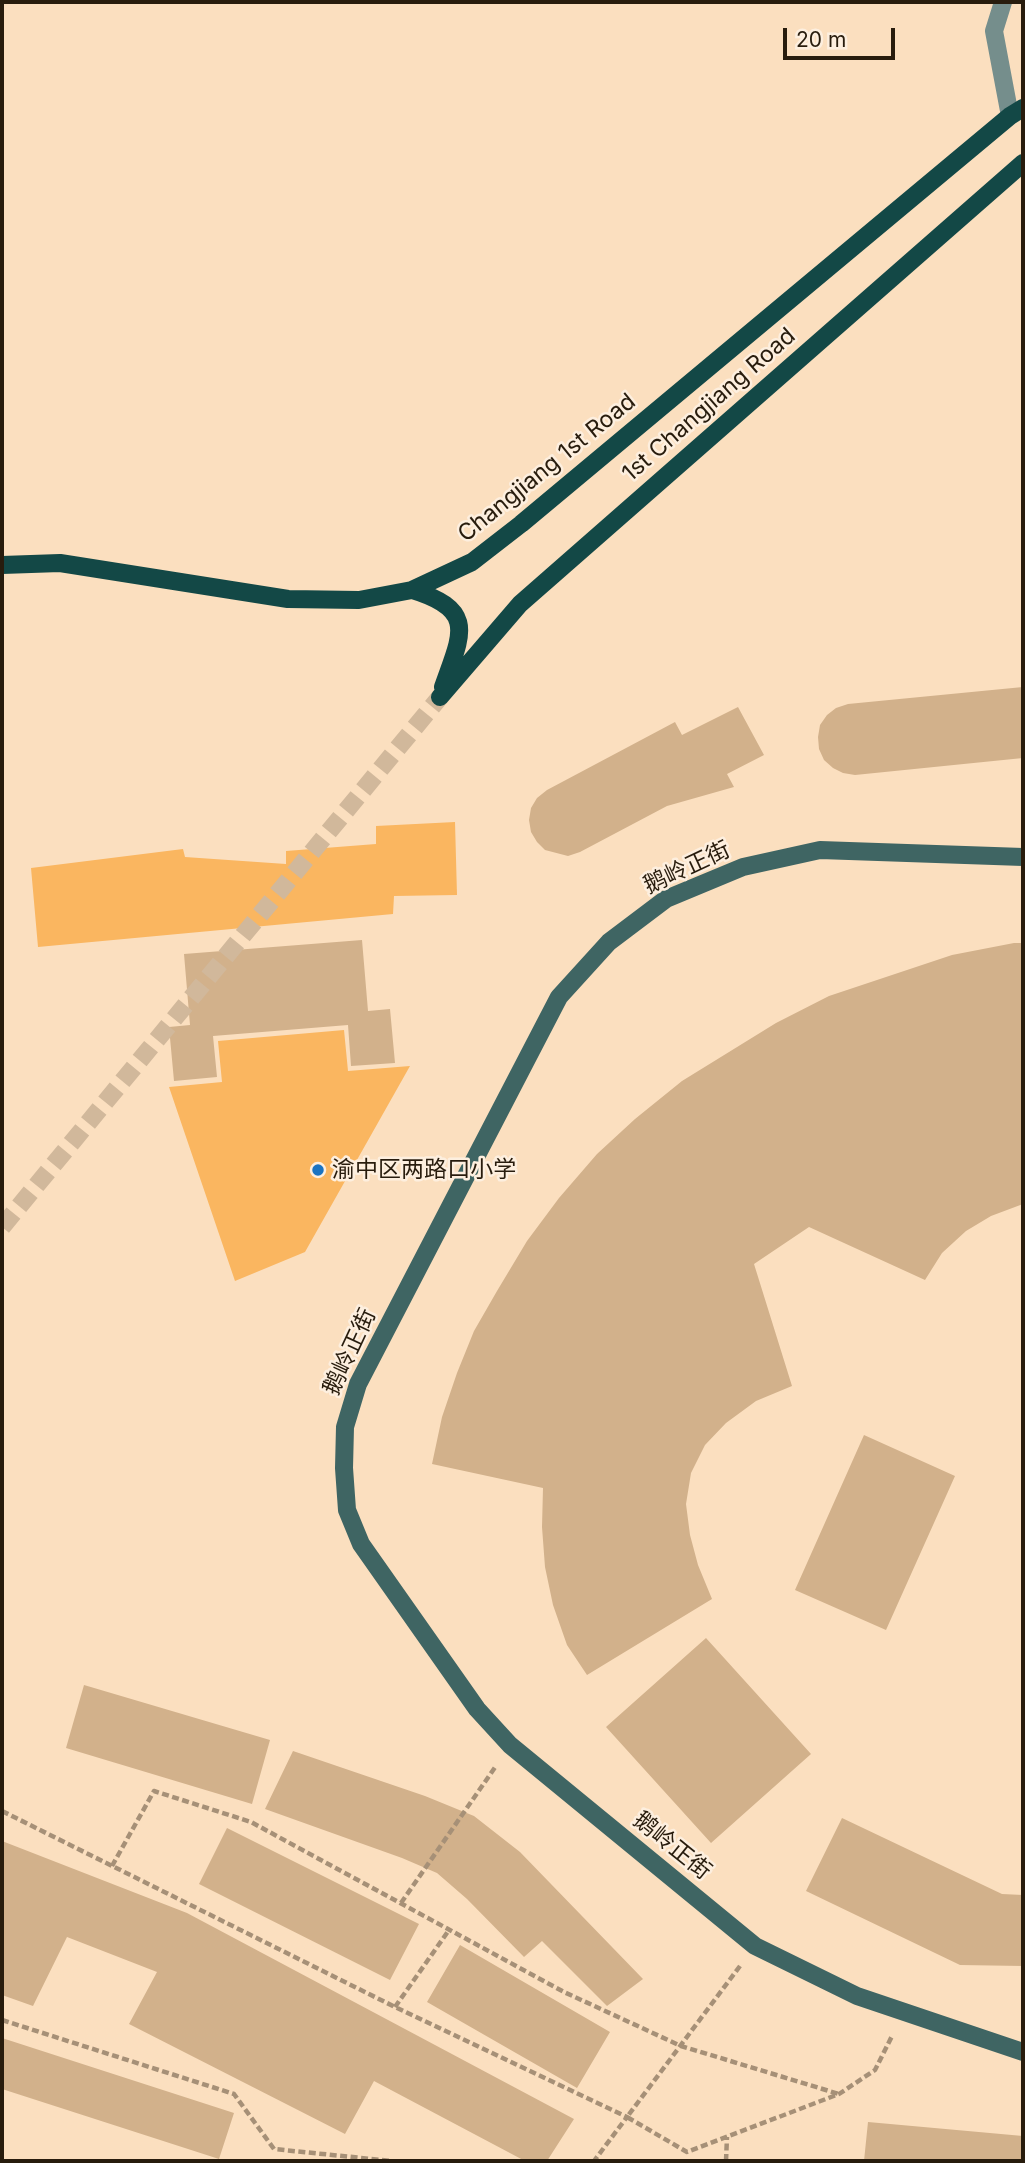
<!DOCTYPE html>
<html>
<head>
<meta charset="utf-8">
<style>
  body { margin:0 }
  #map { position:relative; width:1025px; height:2163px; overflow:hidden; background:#fbdfbf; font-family:Inter,sans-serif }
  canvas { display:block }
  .frame { position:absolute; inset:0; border:4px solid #281c0d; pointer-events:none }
  .scale { position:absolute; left:783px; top:28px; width:112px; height:32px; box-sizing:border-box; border:4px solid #281c0d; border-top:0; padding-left:9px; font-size:21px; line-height:24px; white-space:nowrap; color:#281c0d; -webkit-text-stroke:5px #fdefdf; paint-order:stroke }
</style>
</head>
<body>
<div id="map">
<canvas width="1025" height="2163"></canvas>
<div class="frame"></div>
<div class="scale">20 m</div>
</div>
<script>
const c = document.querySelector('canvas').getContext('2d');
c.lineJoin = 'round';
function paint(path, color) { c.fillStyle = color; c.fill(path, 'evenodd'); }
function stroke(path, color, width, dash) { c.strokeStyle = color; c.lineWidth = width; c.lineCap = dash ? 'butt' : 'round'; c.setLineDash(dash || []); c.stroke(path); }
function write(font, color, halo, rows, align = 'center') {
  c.font = font + ' Inter,"Noto Sans SC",sans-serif'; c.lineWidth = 5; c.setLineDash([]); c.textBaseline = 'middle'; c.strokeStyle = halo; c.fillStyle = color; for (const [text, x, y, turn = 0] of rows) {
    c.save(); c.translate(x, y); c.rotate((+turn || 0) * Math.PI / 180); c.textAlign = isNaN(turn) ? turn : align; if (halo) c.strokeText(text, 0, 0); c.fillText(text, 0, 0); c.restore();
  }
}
paint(new Path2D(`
  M 455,822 L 457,895 L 394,896 L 393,914 L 38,947 L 31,868 L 183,849 L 185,857 L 286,864 L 286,851 L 376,844 L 376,826 Z
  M 344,1030 L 348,1071 L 410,1066 L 305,1252 L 235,1281 L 169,1087 L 222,1082 L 218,1041 Z`), '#fab660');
paint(new Path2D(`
  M 1023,687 L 1023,758 L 855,775 L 843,773 L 833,768 L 824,760 L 819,749 L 818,737 L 820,725 L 827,715 L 836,708 L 848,704 Z
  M 738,707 L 764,755 L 727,774 L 734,787 L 667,806 L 580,852 L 568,856 L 545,850 L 537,842 L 531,832 L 529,820 L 531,808 L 537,798 L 547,790 L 675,722 L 682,735 Z
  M 362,940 L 368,1011 L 390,1009 L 395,1063 L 351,1066 L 348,1025 L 213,1036 L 217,1077 L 174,1081 L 169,1027 L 190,1025 L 184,954 Z
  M 1014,943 L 1023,943 L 1023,1204 L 991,1216 L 966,1231 L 942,1253 L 925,1280 L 809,1227 L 754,1264 L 792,1386 L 756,1401 L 726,1423 L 705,1445 L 691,1473 L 686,1504 L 690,1535 L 698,1565 L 712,1599 L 587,1675 L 567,1645 L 553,1605 L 545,1567 L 542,1527 L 543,1488 L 432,1464 L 442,1417 L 457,1373 L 474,1331 L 497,1291 L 527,1241 L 559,1198 L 597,1154 L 635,1119 L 682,1081 L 776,1023 L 829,996 L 952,955 Z
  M 864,1435 L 955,1476 L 886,1630 L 795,1590 Z
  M 706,1638 L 811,1754 L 711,1843 L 606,1727 Z
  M 84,1685 L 270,1740 L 252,1804 L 66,1748 Z
  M 293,1751 L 425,1796 L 474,1816 L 520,1852 L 643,1979 L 607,2006 L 542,1941 L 524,1957 L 467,1899 L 437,1873 L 402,1858 L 265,1809 Z
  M 842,1818 L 1002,1894 L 1023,1895 L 1023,1966 L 960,1965 L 806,1891 Z
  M 227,1828 L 419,1924 L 390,1980 L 199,1884 Z
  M 2,1841 L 187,1913 L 574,2119 L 547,2161 L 525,2161 L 374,2081 L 345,2134 L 129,2024 L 157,1972 L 67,1937 L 33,2006 L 2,1995 Z
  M 460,1945 L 610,2032 L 577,2088 L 427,2002 Z
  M 2,2038 L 234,2113 L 219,2159 L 2,2089 Z
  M 868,2122 L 1023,2136 L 1023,2161 L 864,2161 Z`), '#d2b18b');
stroke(new Path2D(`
  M 2,1227 L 440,697`), '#d1b89b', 18, [18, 9]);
stroke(new Path2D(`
  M 2,1811 L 395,2007 L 627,2117 L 594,2161
  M 112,1866 L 154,1791 L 251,1822 L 564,1992 L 681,2046 L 839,2094
  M 401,1903 L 496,1766
  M 740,1966 L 627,2117 L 687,2152 L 839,2094 L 875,2070 L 892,2036
  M 395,2007 L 449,1930
  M 2,2020 L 234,2094 L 274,2149 L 391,2161
  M 726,2161 L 727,2137`), '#a69077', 4.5, [7, 3.5]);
stroke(new Path2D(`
  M 1003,2 L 994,31 L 1010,116`), '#758e8c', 18);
stroke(new Path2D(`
  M 1023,857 L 820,850 L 743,867 L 666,899 L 609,942 L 559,997 L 358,1384 L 345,1427 L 344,1468 L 347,1510 L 361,1544 L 477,1709 L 510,1745 L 755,1946 L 857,1996 L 1023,2052`), '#3f6563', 18);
stroke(new Path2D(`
  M 2,565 L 60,563 L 288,599 L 359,600 L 412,590 L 472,562 L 521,524 L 1010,116 L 1023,108
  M 412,590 C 478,610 461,635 443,687
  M 440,697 L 520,604 L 1023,163`), '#134846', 18);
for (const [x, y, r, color] of [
  [318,1170,7,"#1a73c1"]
]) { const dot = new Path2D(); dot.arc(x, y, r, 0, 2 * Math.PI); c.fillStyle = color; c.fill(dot); stroke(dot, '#fdefdf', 2.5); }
write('23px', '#281c0d', '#fdefdf', [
  ["1st Changjiang Road",709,405,-41],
  ["Changjiang 1st Road",547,468,-39],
  ["鹅岭正街",687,868,-25],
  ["鹅岭正街",350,1352,-65],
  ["鹅岭正街",672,1846,39]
]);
write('23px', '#281c0d', '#fdefdf', [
  ["渝中区两路口小学",332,1170]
], 'left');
</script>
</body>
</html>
